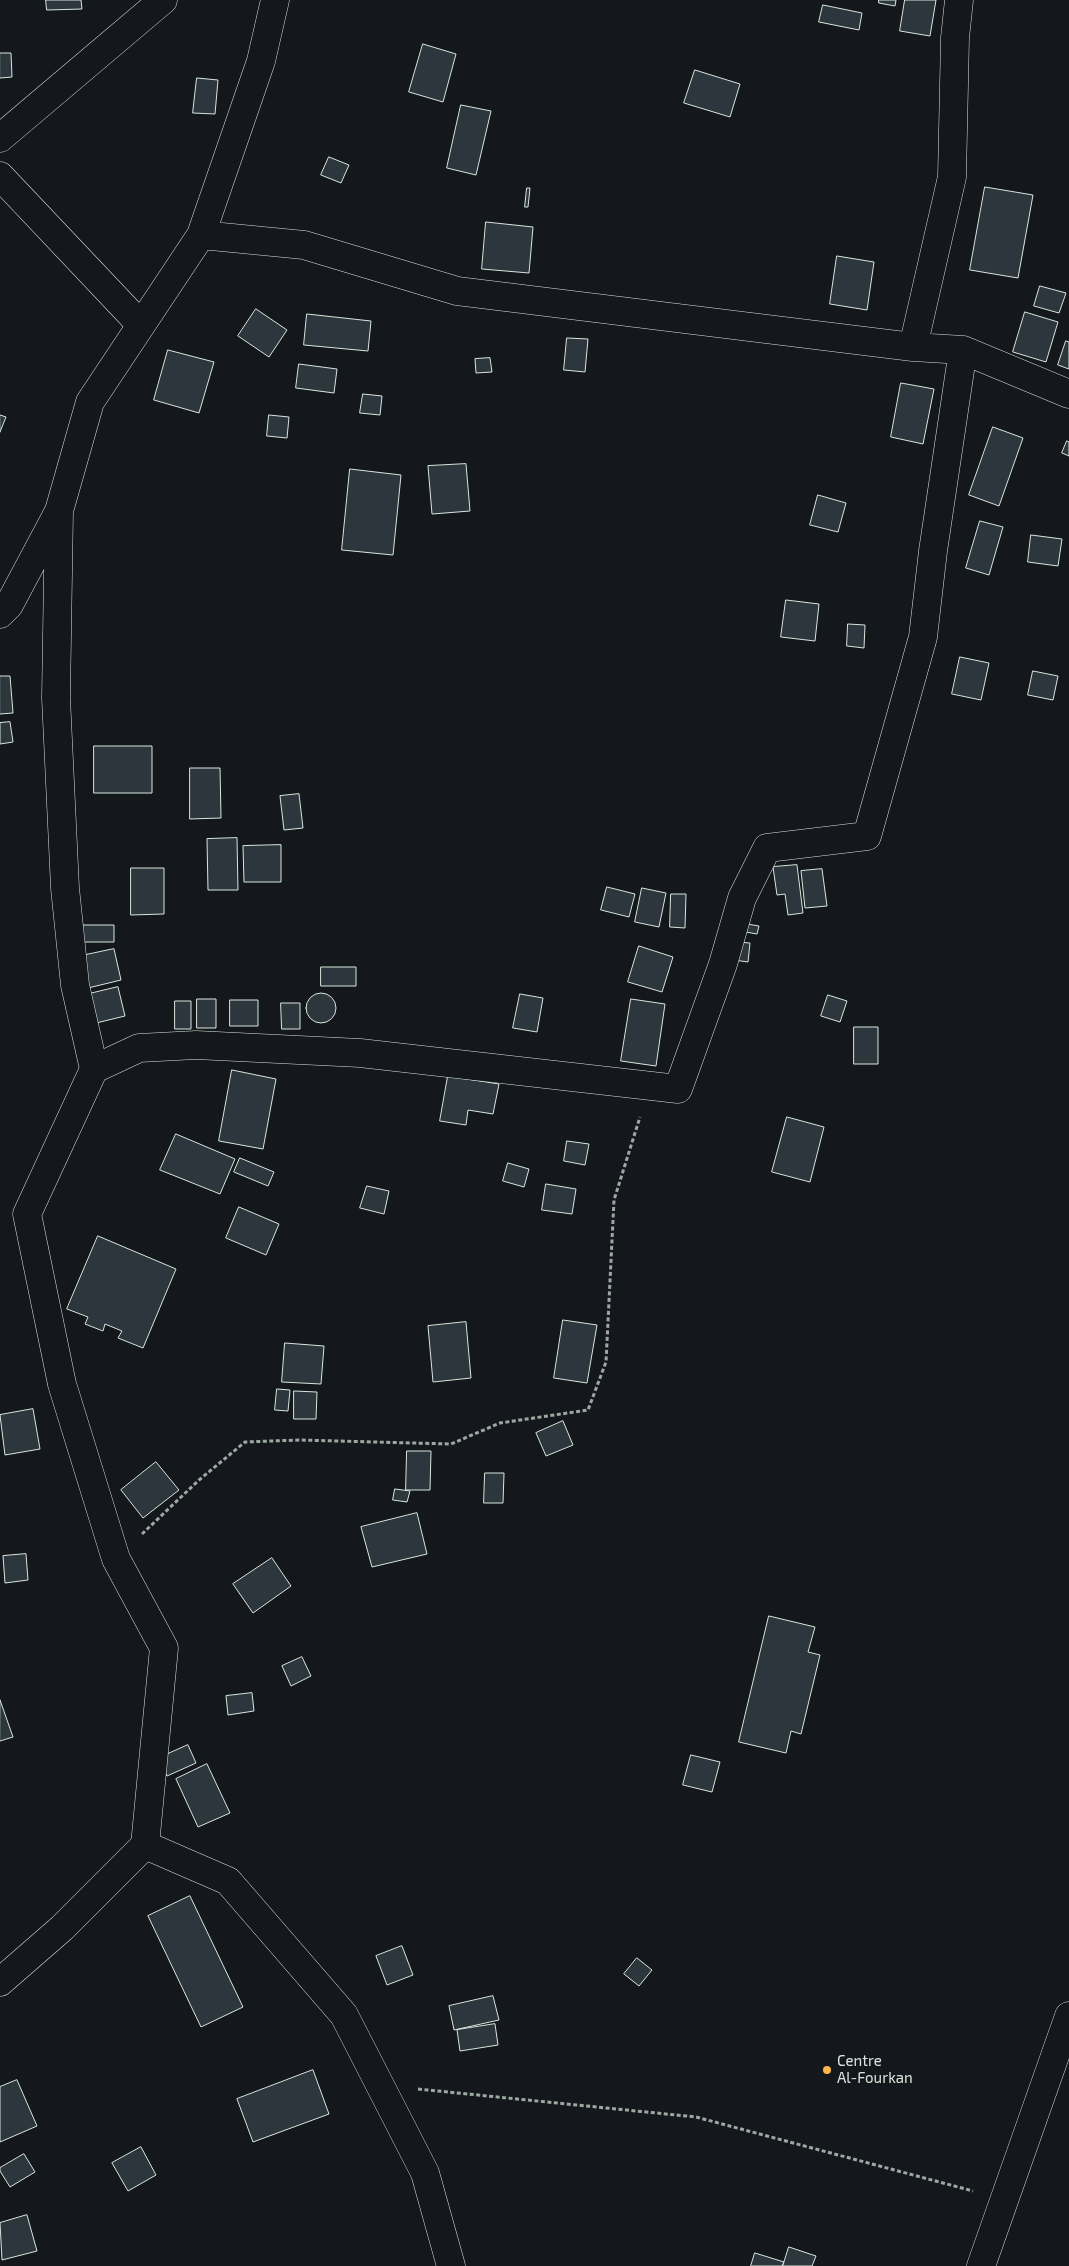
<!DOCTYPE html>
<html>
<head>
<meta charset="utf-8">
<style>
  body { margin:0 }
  canvas { display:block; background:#14181c }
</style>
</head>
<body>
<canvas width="1069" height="2266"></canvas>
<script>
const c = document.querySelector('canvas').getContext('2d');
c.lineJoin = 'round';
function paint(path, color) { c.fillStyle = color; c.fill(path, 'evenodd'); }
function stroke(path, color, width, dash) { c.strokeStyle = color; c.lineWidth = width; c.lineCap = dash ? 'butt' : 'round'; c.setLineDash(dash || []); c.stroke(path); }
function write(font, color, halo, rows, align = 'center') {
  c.font = font + ' "Exo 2",sans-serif'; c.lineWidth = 4; c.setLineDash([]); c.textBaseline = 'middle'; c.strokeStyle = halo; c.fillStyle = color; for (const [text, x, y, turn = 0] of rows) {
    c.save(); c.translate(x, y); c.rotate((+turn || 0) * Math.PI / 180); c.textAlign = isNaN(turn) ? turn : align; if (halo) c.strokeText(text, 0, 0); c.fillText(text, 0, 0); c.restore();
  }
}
const building = new Path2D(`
  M 46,0 L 81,0 L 82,9 L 47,10 Z
  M 879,0 L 896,0 L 895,6 L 879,3 Z
  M 905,0 L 936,0 L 930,36 L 900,31 Z
  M 823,5 L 862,13 L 859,30 L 819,22 Z
  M 423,44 L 456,54 L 443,102 L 409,92 Z
  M 0,53 L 11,53 L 12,77 L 0,78 Z
  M 695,70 L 740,84 L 730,117 L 684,103 Z
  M 197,78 L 218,80 L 215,114 L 193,113 Z
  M 461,105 L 491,111 L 476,175 L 447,168 Z
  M 329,157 L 349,165 L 341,183 L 321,175 Z
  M 985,187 L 1033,195 L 1018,278 L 970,270 Z
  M 527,188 L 530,188 L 528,207 L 525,207 Z
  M 486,222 L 533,227 L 529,273 L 482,269 Z
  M 837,256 L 874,262 L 867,310 L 830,304 Z
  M 1040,286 L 1066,293 L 1059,313 L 1034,306 Z
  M 256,309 L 287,330 L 269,357 L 238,336 Z
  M 1025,312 L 1058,322 L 1046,362 L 1013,352 Z
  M 307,314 L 371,321 L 368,351 L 304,345 Z
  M 567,338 L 588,339 L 585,372 L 564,370 Z
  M 1066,341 L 1069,342 L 1069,369 L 1058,365 Z
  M 168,350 L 214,362 L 199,413 L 154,400 Z
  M 490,358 L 492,372 L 476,373 L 475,359 Z
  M 299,364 L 337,369 L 334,393 L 296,388 Z
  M 901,383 L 934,389 L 923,444 L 891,437 Z
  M 363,394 L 382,396 L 380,415 L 360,413 Z
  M 0,415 L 6,417 L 0,432 Z
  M 269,415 L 289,417 L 287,438 L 267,436 Z
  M 993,427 L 1023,438 L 999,506 L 969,495 Z
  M 1067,441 L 1069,442 L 1069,456 L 1062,453 Z
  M 466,464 L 470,511 L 432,514 L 428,466 Z
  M 350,469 L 401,475 L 393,555 L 342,550 Z
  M 818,495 L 846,503 L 838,532 L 810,525 Z
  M 980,521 L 1003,527 L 989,575 L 966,568 Z
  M 1031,535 L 1062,539 L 1058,566 L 1028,562 Z
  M 786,600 L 819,604 L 815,641 L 781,637 Z
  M 848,624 L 865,625 L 864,648 L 847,646 Z
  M 960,657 L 989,663 L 981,700 L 952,694 Z
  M 1033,671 L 1058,676 L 1053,700 L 1028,695 Z
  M 0,676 L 10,676 L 13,713 L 0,714 Z
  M 10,722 L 13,742 L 0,744 L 0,723 Z
  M 94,746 L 152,746 L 152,793 L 94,793 Z
  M 190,768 L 220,768 L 221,818 L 190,819 Z
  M 299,794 L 303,828 L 284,830 L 280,796 Z
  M 237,838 L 238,890 L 208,890 L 207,839 Z
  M 281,845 L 281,882 L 244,882 L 243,846 Z
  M 797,865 L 803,913 L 788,915 L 785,894 L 777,895 L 773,867 Z
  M 131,868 L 164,868 L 164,914 L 131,915 Z
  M 822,869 L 827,906 L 805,908 L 801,871 Z
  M 607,887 L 635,894 L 629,917 L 601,910 Z
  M 642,888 L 666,893 L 659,927 L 635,922 Z
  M 671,894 L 686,894 L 685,928 L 670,927 Z
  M 741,923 L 759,926 L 757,934 L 740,931 Z
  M 81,925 L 114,925 L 114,942 L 81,942 Z
  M 736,942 L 750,943 L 748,962 L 734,960 Z
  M 639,946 L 673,957 L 662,992 L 628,982 Z
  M 114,949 L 121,980 L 88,988 L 81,956 Z
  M 321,967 L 356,967 L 356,986 L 321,986 Z
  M 118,987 L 125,1016 L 96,1023 L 89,994 Z
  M306 1008a15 15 0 1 1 30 0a15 15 0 1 1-30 0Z
  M 520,994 L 543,998 L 537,1032 L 513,1028 Z
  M 828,995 L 847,1001 L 840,1022 L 821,1016 Z
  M 197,999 L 216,999 L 216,1028 L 197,1028 Z
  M 631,999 L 665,1004 L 656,1066 L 621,1061 Z
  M 230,1000 L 258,1000 L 258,1026 L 230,1026 Z
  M 175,1001 L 191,1001 L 191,1029 L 175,1029 Z
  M 281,1003 L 300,1003 L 300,1029 L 282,1029 Z
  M 854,1027 L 878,1027 L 878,1064 L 854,1064 Z
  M 232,1070 L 276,1079 L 263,1149 L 219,1141 Z
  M 448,1076 L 499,1084 L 493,1114 L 468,1110 L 466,1125 L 440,1121 Z
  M 787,1117 L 824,1127 L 810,1182 L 772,1172 Z
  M 176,1134 L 235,1159 L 220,1194 L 160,1170 Z
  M 567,1141 L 589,1144 L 585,1165 L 564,1161 Z
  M 240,1158 L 274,1172 L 268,1186 L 234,1172 Z
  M 508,1163 L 529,1169 L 524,1187 L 503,1181 Z
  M 546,1184 L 576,1189 L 572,1214 L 542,1210 Z
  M 367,1186 L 389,1191 L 384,1214 L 360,1208 Z
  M 239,1207 L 279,1224 L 266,1255 L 226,1238 Z
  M 98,1236 L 176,1269 L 143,1348 L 118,1338 L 122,1331 L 105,1324 L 103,1331 L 85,1324 L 88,1317 L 67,1309 Z
  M 563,1320 L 597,1325 L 587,1383 L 554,1378 Z
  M 466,1322 L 471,1378 L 433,1382 L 428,1326 Z
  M 285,1343 L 324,1346 L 321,1384 L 282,1382 Z
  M 277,1389 L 290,1390 L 288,1411 L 275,1410 Z
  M 294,1391 L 317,1392 L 316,1419 L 294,1419 Z
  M 33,1409 L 40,1449 L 5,1455 L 0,1415 Z
  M 563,1421 L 573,1445 L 546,1456 L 536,1433 Z
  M 407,1451 L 431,1451 L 430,1490 L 406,1490 Z
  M 156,1462 L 179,1490 L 143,1518 L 121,1490 Z
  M 485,1473 L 504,1473 L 503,1503 L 484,1503 Z
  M 395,1489 L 410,1491 L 407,1502 L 393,1500 Z
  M 417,1513 L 427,1554 L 372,1567 L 361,1527 Z
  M 26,1554 L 28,1580 L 5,1583 L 3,1556 Z
  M 272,1558 L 291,1586 L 253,1613 L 233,1584 Z
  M 769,1616 L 815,1627 L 808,1652 L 820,1655 L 801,1734 L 791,1731 L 786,1753 L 739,1742 Z
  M 302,1657 L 311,1676 L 291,1686 L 282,1666 Z
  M 252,1693 L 254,1711 L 228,1715 L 226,1696 Z
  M 0,1700 L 13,1737 L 0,1741 Z
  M 188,1745 L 196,1763 L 167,1776 L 159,1758 Z
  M 691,1755 L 720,1762 L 712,1792 L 683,1785 Z
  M 207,1764 L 230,1813 L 198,1827 L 176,1779 Z
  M 190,1896 L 243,2007 L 201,2027 L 148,1916 Z
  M 402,1946 L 413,1975 L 387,1985 L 376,1956 Z
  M 637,1958 L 652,1970 L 639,1986 L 624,1974 Z
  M 493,1996 L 499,2020 L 454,2030 L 449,2006 Z
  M 495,2024 L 498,2045 L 460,2051 L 457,2030 Z
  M 313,2070 L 329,2114 L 253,2142 L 237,2099 Z
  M 17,2080 L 37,2126 L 0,2142 L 0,2087 Z
  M 141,2147 L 156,2175 L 128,2191 L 112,2163 Z
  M 24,2154 L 35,2172 L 10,2187 L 0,2171 L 0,2168 Z
  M 27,2215 L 37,2251 L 2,2260 L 0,2223 Z
  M 789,2247 L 816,2256 L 812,2266 L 783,2266 Z
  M 755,2253 L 784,2262 L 782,2266 L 751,2266 Z`);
paint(building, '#2c363c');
stroke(building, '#d8e6dc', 1);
const minor = new Path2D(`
  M 0,138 L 163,0
  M 0,176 L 141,325
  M 201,235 L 304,245 L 457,291 L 913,347 L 963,350 L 1069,394
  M 913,347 L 952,177 L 955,38 L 959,0
  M 0,614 L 9,605 L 59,511 L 90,402 L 201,235 L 261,61 L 275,0
  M 94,1069 L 139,1048 L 196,1045 L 360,1053 L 678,1089 L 723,964 L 742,898 L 767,848 L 867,836 L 923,637 L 933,551 L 963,350
  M 145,1845 L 228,1881 L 344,2015 L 425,2173 L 451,2266
  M 0,1982 L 62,1928 L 145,1845 L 164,1648 L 116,1559 L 62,1384 L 27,1214 L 94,1069 L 75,985 L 65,888 L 56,698 L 59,511
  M 981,2266 L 1069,2016`);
stroke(minor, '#d8e6dc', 29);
stroke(new Path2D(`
  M 142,1534 L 199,1480 L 245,1442 L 299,1440 L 451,1444 L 500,1423 L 588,1410 L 606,1362 L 614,1200 L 640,1117
  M 418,2089 L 696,2117 L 973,2191`), '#9da8a2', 3, [4, 2.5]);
stroke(minor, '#14181c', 28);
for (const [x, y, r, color] of [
  [827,2070,5,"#ffb74d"]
]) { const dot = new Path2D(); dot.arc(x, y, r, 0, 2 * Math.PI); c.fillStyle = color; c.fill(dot); stroke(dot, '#14181c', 2); }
write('15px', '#d8e6dc', '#14181c', [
  ["Centre",837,2061],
  ["Al-Fourkan",837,2078]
], 'left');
</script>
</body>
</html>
